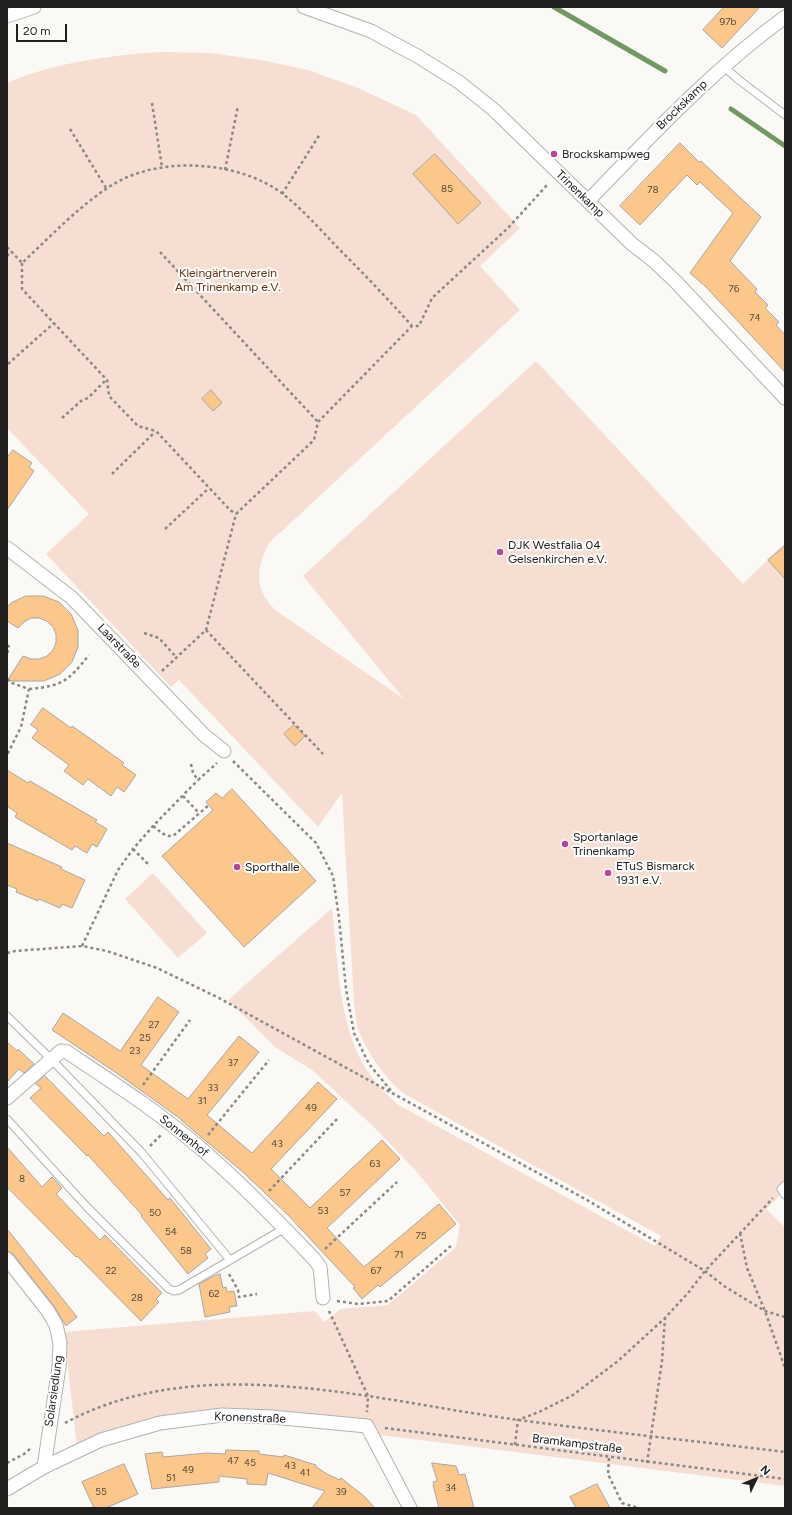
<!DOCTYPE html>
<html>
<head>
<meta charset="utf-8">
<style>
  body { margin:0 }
  #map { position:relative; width:792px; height:1515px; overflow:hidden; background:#fbf9f5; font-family:Figtree,sans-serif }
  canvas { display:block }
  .frame { position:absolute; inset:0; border:8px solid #21201f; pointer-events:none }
  .north { position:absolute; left:736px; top:1459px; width:40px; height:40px; -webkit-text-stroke:3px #fff; paint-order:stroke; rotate:47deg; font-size:11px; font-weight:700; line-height:16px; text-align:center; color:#21201f }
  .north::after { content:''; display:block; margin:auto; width:14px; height:18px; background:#21201f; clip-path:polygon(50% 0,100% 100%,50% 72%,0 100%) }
  .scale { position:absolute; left:16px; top:24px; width:51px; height:18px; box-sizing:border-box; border:2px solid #21201f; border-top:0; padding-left:5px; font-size:12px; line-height:14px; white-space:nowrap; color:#21201f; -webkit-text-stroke:3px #fff; paint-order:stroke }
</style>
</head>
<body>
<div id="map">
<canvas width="792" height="1515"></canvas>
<div class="frame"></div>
<div class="north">N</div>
<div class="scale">20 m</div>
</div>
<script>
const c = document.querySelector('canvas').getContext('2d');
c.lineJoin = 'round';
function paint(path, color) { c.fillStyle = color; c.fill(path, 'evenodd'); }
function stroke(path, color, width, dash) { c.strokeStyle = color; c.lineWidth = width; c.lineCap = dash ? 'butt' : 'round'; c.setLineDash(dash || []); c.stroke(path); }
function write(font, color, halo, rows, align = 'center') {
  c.font = font + ' Figtree,sans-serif'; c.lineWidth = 4; c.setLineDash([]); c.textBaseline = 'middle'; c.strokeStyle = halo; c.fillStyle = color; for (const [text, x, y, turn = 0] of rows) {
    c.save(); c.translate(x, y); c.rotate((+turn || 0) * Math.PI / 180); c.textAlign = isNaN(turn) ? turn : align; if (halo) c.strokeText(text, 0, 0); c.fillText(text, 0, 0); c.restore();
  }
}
paint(new Path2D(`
  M 160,52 L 210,53 L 261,60 L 308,70 L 358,88 L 416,115 L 520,228 L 480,266 L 520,310 L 269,543 C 255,571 254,591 278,612 L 404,699 L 303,576 L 536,361 L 743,584 L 785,543 L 785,1191 L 766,1209 L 785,1227 L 785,1486 L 261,1420 L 220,1421 L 167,1425 L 77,1447 L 64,1332 L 315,1311 L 324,1322 L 341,1309 L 388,1305 L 456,1247 L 460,1225 L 416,1171 L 377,1130 L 312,1070 L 275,1047 L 228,1000 L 332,908 C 338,960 338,1027 368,1072 C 376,1084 386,1093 397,1104 L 655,1246 L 661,1236 L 403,1093 C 384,1077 370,1056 360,1034 C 356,1025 356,1013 354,1003 L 342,793 L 318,827 L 179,680 L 171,687 L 46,554 L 89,514 L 7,428 L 7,83 C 56,62 108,56 160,52 Z
  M 153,873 L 207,933 L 178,958 L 125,899 Z`), '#f6ded2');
stroke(new Path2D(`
  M 554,7 L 665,71
  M 731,109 L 785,146`), '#729962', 5);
const building = new Path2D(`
  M 724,7 L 760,7 L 722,48 L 703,30 Z
  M 680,143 L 699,162 L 701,161 L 761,217 L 730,261 L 757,289 L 755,292 L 768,305 L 765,308 L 779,322 L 776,325 L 785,335 L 785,372 L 706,287 L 690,273 L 733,213 L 700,182 L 697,185 L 687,175 L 640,225 L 620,206 Z
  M 435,154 L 481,203 L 458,224 L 413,174 Z
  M 211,390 L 222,403 L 213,411 L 202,399 Z
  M 13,450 L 32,463 L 29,467 L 34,471 L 7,510 L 7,458 Z
  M 785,546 L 785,579 L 768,560 Z
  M 26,596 L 43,596 L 59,602 L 71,614 L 78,630 L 78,647 L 72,662 L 60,674 L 44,681 L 7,681 L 23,656 L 31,659 L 39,659 L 47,656 L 53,650 L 56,643 L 56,634 L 53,627 L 47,621 L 39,618 L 31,618 L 24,622 L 18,628 L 7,621 L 7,607 L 11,603 Z
  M 43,708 L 71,728 L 72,726 L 95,742 L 124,763 L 122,765 L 136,775 L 124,792 L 117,787 L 111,796 L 88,779 L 83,785 L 64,771 L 69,765 L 32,738 L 38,730 L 31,725 Z
  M 294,725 L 305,736 L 295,746 L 284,734 Z
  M 7,770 L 28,783 L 30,781 L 97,820 L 95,822 L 107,829 L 97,847 L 92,844 L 87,853 L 75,846 L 72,850 L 15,817 L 17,813 L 7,806 Z
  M 232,789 L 316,881 L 244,947 L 162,856 L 213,810 L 206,802 L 216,793 L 222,798 Z
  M 7,843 L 62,867 L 61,869 L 85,880 L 72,908 L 62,904 L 60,908 L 39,899 L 38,901 L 16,892 L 17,889 L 7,885 Z
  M 158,997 L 179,1012 L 141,1065 L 188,1099 L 239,1036 L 259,1052 L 207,1115 L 252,1153 L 318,1082 L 337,1099 L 271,1169 L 310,1208 L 382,1140 L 400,1159 L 327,1228 L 364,1267 L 439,1204 L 456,1224 L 380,1287 L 378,1285 L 362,1299 L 353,1288 L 355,1287 L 288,1215 L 244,1173 L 181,1120 L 182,1120 L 115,1072 L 52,1030 L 63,1013 L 120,1051 Z
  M 7,1042 L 17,1051 L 18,1049 L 34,1064 L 24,1073 L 19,1069 L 7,1082 Z
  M 45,1076 L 104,1136 L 108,1132 L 168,1200 L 170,1198 L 211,1249 L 205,1254 L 208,1258 L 188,1274 L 141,1216 L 142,1215 L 88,1155 L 87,1156 L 30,1098 L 41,1088 L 36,1084 Z
  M 7,1147 L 42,1187 L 52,1177 L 62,1188 L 56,1194 L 100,1240 L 105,1235 L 162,1293 L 156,1299 L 159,1302 L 141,1321 L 77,1256 L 76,1257 L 7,1187 Z
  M 7,1229 L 77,1317 L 66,1326 L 54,1306 L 13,1254 L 7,1251 Z
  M 220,1274 L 223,1288 L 226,1287 L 227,1292 L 234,1291 L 237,1306 L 229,1307 L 230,1312 L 205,1317 L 199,1284 L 214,1276 Z
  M 226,1450 L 259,1451 L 259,1454 L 284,1457 L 284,1455 L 316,1465 L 316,1467 L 327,1474 L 340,1480 L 341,1478 L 364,1496 L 375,1508 L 312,1508 L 325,1491 L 268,1473 L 266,1485 L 247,1484 L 247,1479 L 219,1476 L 219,1482 L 152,1489 L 145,1454 L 162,1452 L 163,1457 L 207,1453 L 225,1454 Z
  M 432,1463 L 456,1466 L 459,1475 L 465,1474 L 474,1508 L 439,1508 L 433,1485 L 434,1485 L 433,1482 L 437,1481 Z
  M 124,1464 L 138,1494 L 106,1508 L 94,1508 L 82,1482 Z
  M 597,1484 L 610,1508 L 576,1508 L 570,1497 Z`);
paint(building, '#fbc78a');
stroke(building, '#a9a6a3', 1);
const lane = new Path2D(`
  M 723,66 L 739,80 L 785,115
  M 7,1016 L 51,1059 L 142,1153 L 230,1260
  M 7,1119 L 87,1207 L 169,1289 L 174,1291 L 179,1290 L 285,1228
  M 785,1185 L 781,1189 L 785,1195`);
const street = new Path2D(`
  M 304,7 L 371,31 L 419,57 L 459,82 L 494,110 L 632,244 L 654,261 L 676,282 L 785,398
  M 7,16 L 34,7
  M 588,201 C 651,136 711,71 785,17
  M 7,548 L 72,598 L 204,735 L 224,751
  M 7,1098 L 61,1051 L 67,1052 C 112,1082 157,1111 198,1146 C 239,1181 277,1220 314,1259 L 320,1267 L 323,1298
  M 7,1259 L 48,1311 L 56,1325 L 60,1343 L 59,1367 L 44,1467
  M 7,1489 L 44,1467 L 101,1440 L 160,1423 L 222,1415 L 272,1417 L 367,1426 L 410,1508`);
stroke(lane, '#b3b2ae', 9);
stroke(street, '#b3b2ae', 15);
stroke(new Path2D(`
  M 152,103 L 162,167
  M 70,129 L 106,188
  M 225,170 L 238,106
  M 282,194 L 320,134
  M 7,247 L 22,263 C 49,238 75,210 106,189 C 153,155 237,159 283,194 C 303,210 320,229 337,247 C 363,273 388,299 412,326
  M 160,252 L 318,422
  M 7,256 L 11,251
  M 22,263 L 22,289 L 107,380 L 109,396 L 138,426 L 156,431 L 230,510 L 236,514
  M 8,364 L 54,323
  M 62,418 L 81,401 L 88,398 L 106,380
  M 112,474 L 155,432
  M 165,529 L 209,488
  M 206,630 L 323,754
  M 144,633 L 159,638 L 177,658
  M 7,645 L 9,647 L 7,654
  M 162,671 L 206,630 L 236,514 L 314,440 L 318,422 L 412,326 L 419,326 L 432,298 L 508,228 L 548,184
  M 7,679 L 12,683 L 29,689 L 21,727 L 7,755
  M 29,689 C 63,686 68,681 89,655
  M 233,761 L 316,843 L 333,876 L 339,918 L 346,989 L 354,1033 L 369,1064 L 392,1092
  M 191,764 L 193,773 L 198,780 L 217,763
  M 183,796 L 199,813
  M 153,826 C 160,831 164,837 173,836 L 209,805
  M 133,849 L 150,866
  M 82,946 L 118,870 L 133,849 L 153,826 L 198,780
  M 7,953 L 15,951 L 82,946 L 107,951 L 157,968 L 219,998 L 587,1200 L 705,1271 L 724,1286 L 765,1311 L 785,1317
  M 143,1085 L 190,1020
  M 208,1135 L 269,1060
  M 150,1146 L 162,1134
  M 269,1191 L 337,1119
  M 740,1233 L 747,1268 L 765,1311 L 785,1368
  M 325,1249 L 397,1182
  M 229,1274 L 238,1290 L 239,1297 L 257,1294
  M 337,1301 L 358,1304 L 388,1301 L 452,1245
  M 329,1311 L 368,1396 L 367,1412
  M 65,1423 C 202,1349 374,1401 519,1420 C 607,1432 696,1441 785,1452
  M 385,1428 L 785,1479
  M 515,1445 L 518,1420 L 539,1412 L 573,1395 L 618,1361 L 665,1318 L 688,1293 L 705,1271 L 773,1198
  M 609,1458 L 608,1474 L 622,1503 L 638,1508
  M 7,1463 L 24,1454 L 32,1447
  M 647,1463 L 662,1361 L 665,1318`), '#8a8886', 2.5, [3, 3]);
stroke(lane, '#fff', 7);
stroke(street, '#fff', 13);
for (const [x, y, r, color] of [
  [554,154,4,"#bc4397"],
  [500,552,4,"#bc4397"],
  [565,844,4,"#bc4397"],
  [237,867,4,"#bc4397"],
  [608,873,4,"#bc4397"]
]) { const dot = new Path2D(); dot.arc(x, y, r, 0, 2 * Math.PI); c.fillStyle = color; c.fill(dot); stroke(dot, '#fff', 1.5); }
write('10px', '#584a3a', null, [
  ["97b",728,22],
  ["85",447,189],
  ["78",653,190],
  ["76",734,289],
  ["74",755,318],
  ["27",154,1025],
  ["25",145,1038],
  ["23",135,1051],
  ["37",233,1063],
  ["33",213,1088],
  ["31",202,1101],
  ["49",311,1108],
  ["43",277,1144],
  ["63",375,1164],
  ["8",22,1179],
  ["57",345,1193],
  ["53",323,1211],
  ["50",155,1213],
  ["54",171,1232],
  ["75",421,1236],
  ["58",186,1251],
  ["71",399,1255],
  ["22",111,1271],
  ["67",376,1271],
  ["62",214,1294],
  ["28",137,1298],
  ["47",233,1461],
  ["45",250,1463],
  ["43",290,1466],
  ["49",188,1470],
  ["41",305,1473],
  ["51",171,1478],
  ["34",451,1488],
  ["55",101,1492],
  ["39",341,1492]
]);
write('12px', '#21201f', '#fff', [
  ["Brockskamp",682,105,-44],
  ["Trinenkamp",580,194,44],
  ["Laarstraße",119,646,46],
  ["Sonnenhof",184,1136,39],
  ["Solarsiedlung",54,1391,-82],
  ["Kronenstraße",250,1418,2],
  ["Bramkampstraße",577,1444,7]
]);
write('12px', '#21201f', '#fff', [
  ["Brockskampweg",562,154],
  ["DJK Westfalia 04",508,545],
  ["Gelsenkirchen e.V.",508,559],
  ["Sportanlage",573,837],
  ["Trinenkamp",573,851],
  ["ETuS Bismarck",616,866],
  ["1931 e.V.",616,880],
  ["Sporthalle",245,867]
], 'left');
write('12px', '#652e0b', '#fff', [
  ["Kleingärtnerverein",228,273],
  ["Am Trinenkamp e.V.",228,287]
]);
</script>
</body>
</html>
